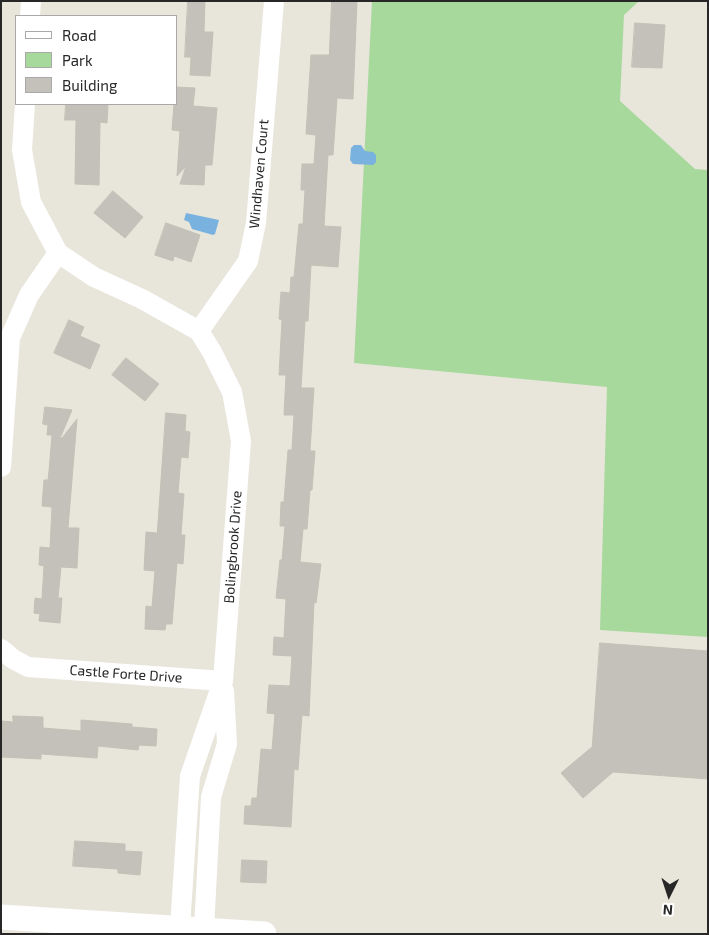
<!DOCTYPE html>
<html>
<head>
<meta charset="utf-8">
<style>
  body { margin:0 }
  #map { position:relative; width:709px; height:935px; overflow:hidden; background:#e8e5db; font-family:"Exo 2",sans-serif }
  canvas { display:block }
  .frame { position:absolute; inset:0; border:2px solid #272727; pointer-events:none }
  .legend { position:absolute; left:15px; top:15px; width:162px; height:90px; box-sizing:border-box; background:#fff; border:1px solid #a9a9a9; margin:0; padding:6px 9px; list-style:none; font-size:15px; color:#272727 }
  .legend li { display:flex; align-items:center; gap:10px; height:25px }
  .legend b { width:25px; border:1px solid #a9a9a9 }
  .north { position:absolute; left:644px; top:870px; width:50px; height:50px; -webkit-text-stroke:4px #fff; paint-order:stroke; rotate:184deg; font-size:14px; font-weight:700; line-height:20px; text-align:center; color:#272727 }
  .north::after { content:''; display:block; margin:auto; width:18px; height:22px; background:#272727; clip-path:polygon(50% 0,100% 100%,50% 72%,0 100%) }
</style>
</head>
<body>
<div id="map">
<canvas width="709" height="935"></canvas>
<div class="frame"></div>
<ul class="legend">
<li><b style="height:6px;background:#fff"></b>Road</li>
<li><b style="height:14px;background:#a7d99d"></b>Park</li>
<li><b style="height:14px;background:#c4c1ba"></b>Building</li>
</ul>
<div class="north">N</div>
</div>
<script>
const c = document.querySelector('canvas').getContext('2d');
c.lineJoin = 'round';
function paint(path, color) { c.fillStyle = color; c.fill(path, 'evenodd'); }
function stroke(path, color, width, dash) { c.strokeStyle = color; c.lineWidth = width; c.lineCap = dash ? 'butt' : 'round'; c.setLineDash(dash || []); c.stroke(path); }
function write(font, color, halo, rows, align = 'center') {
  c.font = font + ' "Exo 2",sans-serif'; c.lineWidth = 4.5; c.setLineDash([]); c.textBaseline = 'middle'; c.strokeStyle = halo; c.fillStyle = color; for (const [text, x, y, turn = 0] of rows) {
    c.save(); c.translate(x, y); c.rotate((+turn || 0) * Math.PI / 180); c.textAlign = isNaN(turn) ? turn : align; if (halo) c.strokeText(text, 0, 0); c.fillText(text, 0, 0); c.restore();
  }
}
paint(new Path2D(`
  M 372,1 L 639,1 L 624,15 L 620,101 L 695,169 L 708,170 L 708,637 L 600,630 L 607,387 L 354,363 Z`), '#a7d99d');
paint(new Path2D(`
  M 354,145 L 361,145 L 365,151 L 373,152 L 376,155 L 376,162 L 373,165 L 353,164 L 350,160 L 351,148 Z
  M 186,213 L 219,220 L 215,234 L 213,235 L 192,229 L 189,222 L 184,220 Z`), '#79b2df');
const building = new Path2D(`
  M 188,1 L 205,1 L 204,32 L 213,32 L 210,76 L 190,75 L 191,57 L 185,57 Z
  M 332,1 L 357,1 L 353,99 L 337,98 L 333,155 L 328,155 L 324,226 L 341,227 L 338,267 L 311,265 L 308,321 L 305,321 L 301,388 L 314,388 L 310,451 L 315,451 L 312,490 L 310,490 L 307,529 L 303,529 L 300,562 L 321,564 L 316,603 L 314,602 L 309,716 L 302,715 L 298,770 L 294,769 L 291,827 L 244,824 L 245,806 L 251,806 L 252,798 L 257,798 L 261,749 L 272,750 L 275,714 L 267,713 L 269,685 L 290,686 L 292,656 L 273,655 L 274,637 L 284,638 L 286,599 L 276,598 L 280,560 L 282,560 L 285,526 L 280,526 L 281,502 L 284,502 L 288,450 L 292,450 L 294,415 L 284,415 L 286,375 L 279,375 L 282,320 L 279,319 L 281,292 L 290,293 L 291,277 L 294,277 L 299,224 L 303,224 L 305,190 L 301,190 L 302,164 L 314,164 L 316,135 L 306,134 L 311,55 L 329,55 Z
  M 635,23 L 665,25 L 662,68 L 632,67 Z
  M 176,87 L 195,88 L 193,106 L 217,108 L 212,165 L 205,165 L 204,185 L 180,184 L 186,166 L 177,176 L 180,131 L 172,130 L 174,104 L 176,104 Z
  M 66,104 L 108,104 L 107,123 L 100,122 L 99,185 L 75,184 L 76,120 L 65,120 Z
  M 113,191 L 143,217 L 125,238 L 94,213 Z
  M 166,223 L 200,235 L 191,262 L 174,256 L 173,261 L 155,255 Z
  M 69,320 L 84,327 L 80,336 L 100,345 L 90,369 L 54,353 Z
  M 126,358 L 159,384 L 145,401 L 112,375 Z
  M 45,407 L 72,410 L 61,436 L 58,436 L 62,438 L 77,419 L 68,528 L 79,528 L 77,568 L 61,567 L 58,598 L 62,598 L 60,623 L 39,621 L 40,614 L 34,613 L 35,598 L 42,599 L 44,566 L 39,565 L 40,547 L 50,548 L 52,507 L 42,506 L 44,480 L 48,480 L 49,471 L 52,435 L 47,435 L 48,425 L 43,424 Z
  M 166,413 L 186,415 L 185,431 L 190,432 L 188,458 L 181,457 L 178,493 L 184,494 L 181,535 L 185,535 L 183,564 L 177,563 L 172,624 L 166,624 L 165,630 L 145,629 L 146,606 L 152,607 L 155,571 L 144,570 L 146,532 L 157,533 Z
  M 600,643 L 708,651 L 708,779 L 613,772 L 583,798 L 561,773 L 592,747 Z
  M 13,716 L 43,717 L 43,728 L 81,731 L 81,720 L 132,724 L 132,727 L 157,729 L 156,746 L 139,745 L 138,750 L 98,746 L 97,758 L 41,754 L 41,759 L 1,757 L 2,721 L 13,722 Z
  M 75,841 L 125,844 L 125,851 L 142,852 L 140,875 L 118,873 L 118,869 L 73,866 Z
  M 242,860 L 267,861 L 266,883 L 241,882 Z`);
paint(building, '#c4c1ba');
stroke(building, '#c3c1b5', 1);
stroke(new Path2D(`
  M 30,16 L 31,1
  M 25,104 L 22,150 L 31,202 L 58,253 L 94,277 L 142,299 L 199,331 L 212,352 L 232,392 L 241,441 L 223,681 L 190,776 L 180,927
  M 199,331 L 248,261 L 256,223 L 274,1
  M 1,467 L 10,338 L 29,295 L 58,253
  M 1,649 L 13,659 L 28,667 L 223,681
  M 204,929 L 211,797 L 227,744 L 224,691`), '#fff', 20);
stroke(new Path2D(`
  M 1,917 L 264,934`), '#fff', 25);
write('14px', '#272727', '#fff', [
  ["Windhaven Court",259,174,-85],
  ["Bolingbrook Drive",233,547,-86],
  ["Castle Forte Drive",126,674,4]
]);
</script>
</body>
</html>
